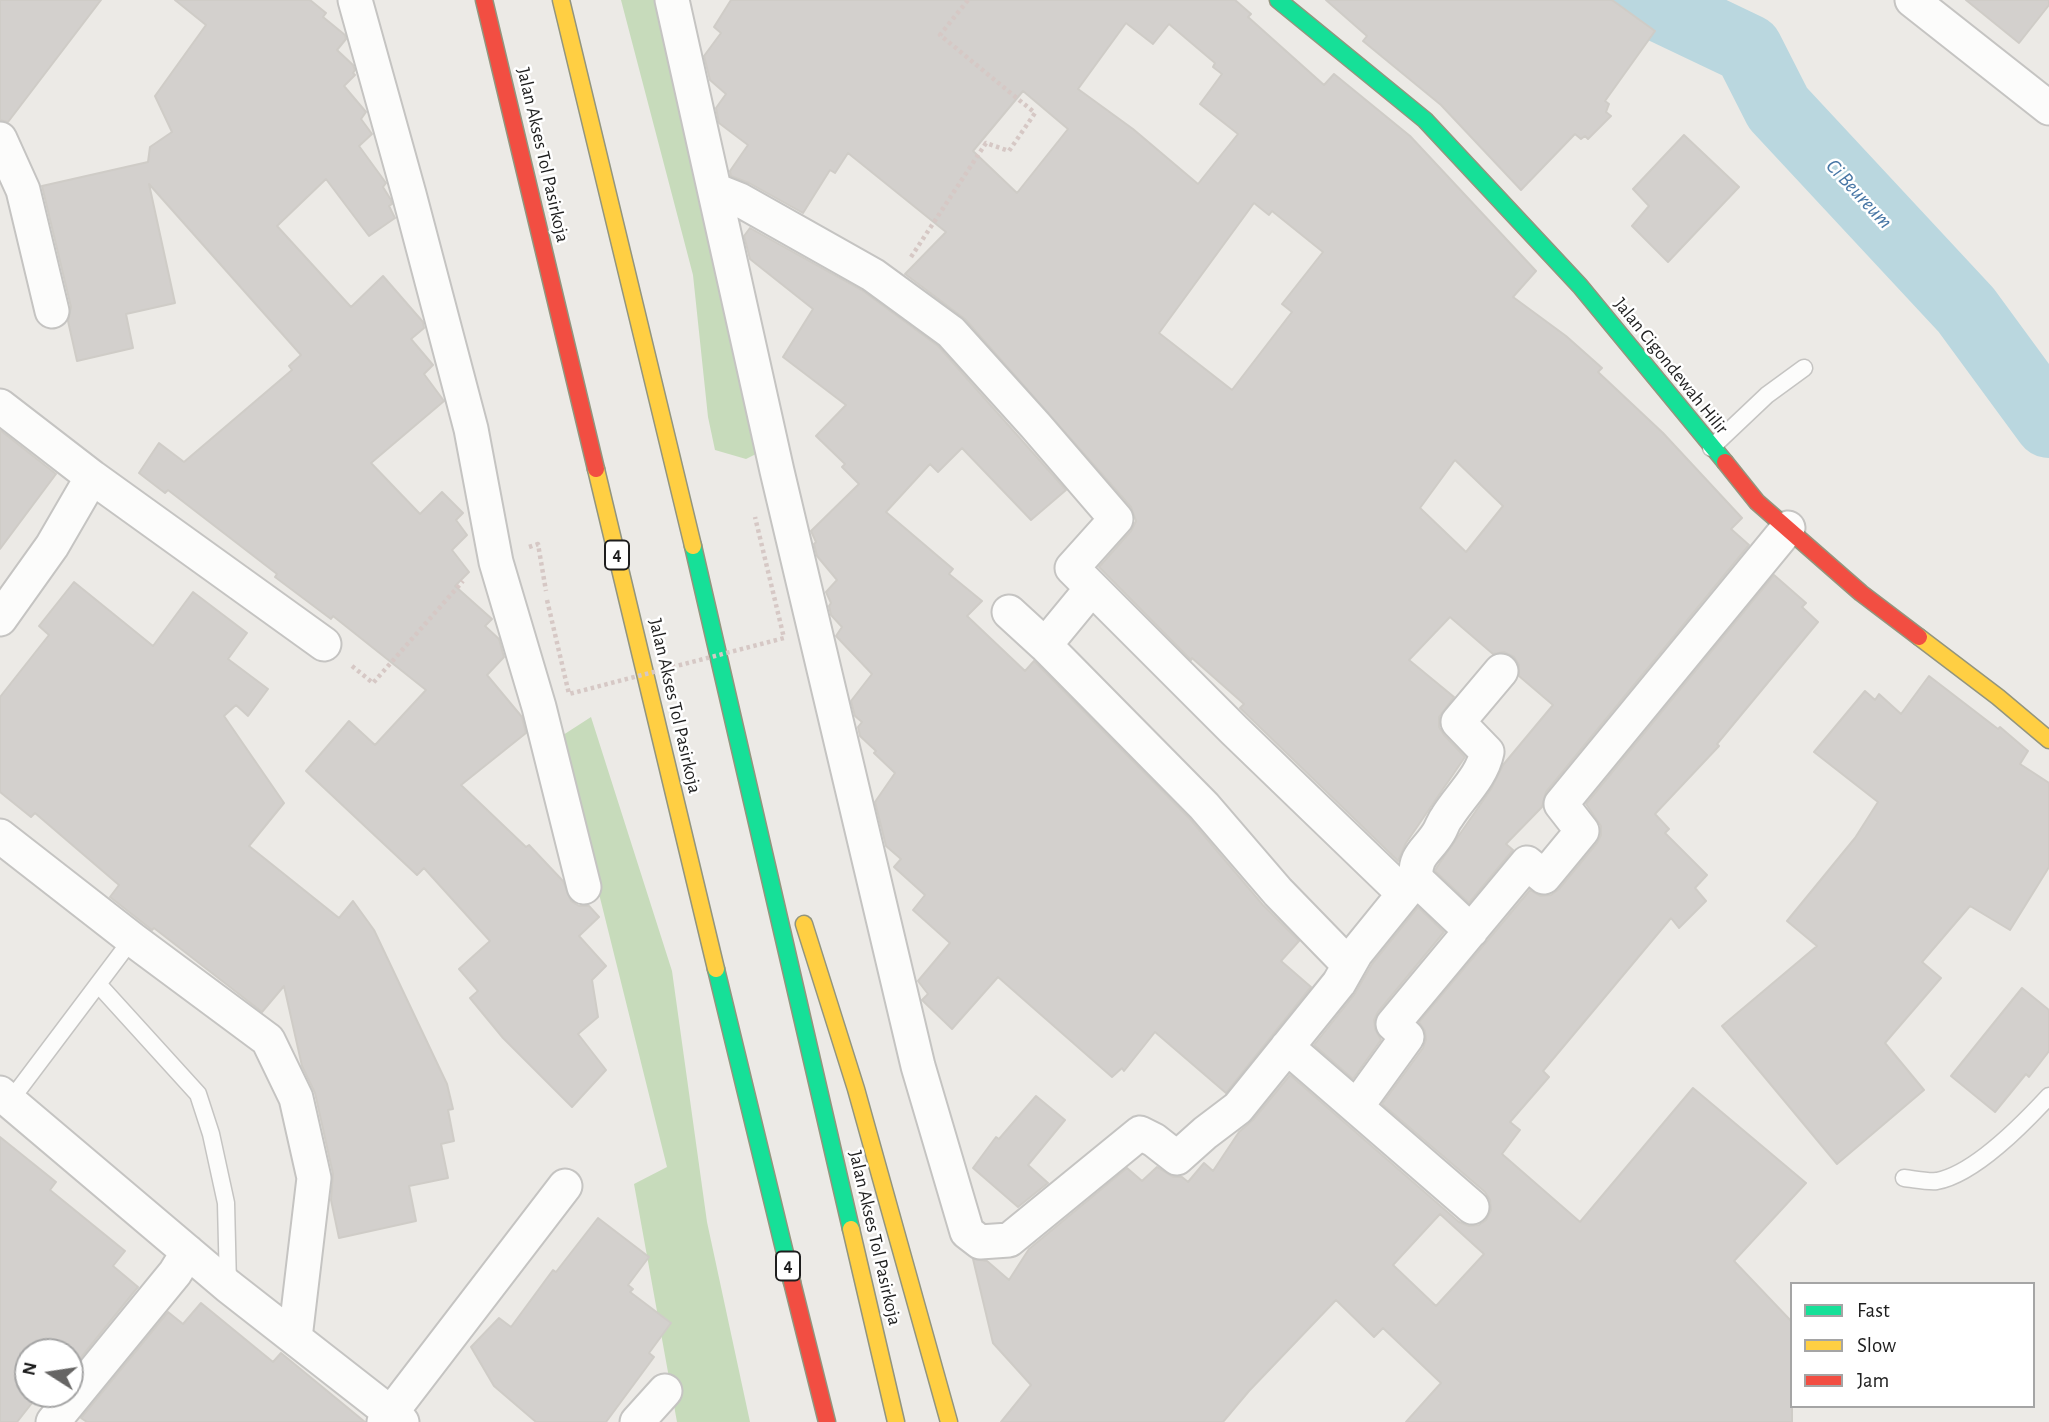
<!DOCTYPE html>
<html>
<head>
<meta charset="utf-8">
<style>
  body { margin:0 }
  #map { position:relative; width:2049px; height:1422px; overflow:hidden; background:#eceae6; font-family:"Alegreya Sans",sans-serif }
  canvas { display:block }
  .legend { position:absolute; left:1790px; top:1282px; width:245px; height:126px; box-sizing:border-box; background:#fff; border:2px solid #a5a5a5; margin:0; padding:9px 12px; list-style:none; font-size:21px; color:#1e1e1e }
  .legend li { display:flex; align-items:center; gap:14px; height:35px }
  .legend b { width:35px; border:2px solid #a5a5a5 }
  .north { position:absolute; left:14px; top:1338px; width:70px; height:70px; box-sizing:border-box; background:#fff; border:2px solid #a5a5a5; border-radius:50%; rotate:282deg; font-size:19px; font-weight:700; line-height:28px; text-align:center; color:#1e1e1e }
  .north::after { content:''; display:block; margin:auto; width:24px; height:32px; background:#666564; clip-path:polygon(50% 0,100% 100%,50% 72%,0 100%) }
</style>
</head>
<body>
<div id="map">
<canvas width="2049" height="1422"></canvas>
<ul class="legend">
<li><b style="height:9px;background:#16e098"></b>Fast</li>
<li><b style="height:9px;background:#ffcf43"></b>Slow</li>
<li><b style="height:9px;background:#f24e42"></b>Jam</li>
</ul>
<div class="north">N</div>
</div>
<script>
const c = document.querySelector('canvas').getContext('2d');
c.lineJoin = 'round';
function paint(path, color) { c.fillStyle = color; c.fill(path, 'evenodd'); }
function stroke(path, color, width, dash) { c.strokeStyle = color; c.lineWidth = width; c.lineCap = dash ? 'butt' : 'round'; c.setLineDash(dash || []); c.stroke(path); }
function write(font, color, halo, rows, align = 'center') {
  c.font = font + ' "Alegreya Sans",sans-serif'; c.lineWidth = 5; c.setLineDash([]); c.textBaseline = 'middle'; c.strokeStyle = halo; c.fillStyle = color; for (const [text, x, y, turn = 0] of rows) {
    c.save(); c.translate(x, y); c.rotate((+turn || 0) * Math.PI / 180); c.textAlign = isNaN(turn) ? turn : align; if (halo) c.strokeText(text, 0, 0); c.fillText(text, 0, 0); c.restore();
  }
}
paint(new Path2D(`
  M 621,0 L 657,0 L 762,451 L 746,459 L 715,450 L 708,417 L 693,275 Z
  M 591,717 L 672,971 L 707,1222 L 750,1422 L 677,1422 L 634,1184 L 667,1167 L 560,737 Z`), '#c7dbbb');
stroke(new Path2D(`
  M 1645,0 L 1748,49 L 1778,108 L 1966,310 L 2049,423`), '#bad7df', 70);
const building = new Path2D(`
  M 0,0 L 101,0 L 8,122 L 0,120 Z
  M 175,0 L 310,0 L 326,13 L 323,17 L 345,35 L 346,39 L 337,50 L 353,65 L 355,70 L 353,73 L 355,75 L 344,86 L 366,112 L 361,119 L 372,134 L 359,146 L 386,183 L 383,187 L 391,200 L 392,204 L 389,206 L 395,218 L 369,236 L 326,179 L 277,226 L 351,307 L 383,276 L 423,322 L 424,328 L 411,339 L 433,365 L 424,374 L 444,401 L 371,463 L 420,514 L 442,492 L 463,513 L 456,520 L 467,535 L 452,550 L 469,572 L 455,586 L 492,619 L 485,626 L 499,639 L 504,657 L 487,675 L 522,717 L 526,733 L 461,785 L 526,847 L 529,845 L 563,881 L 571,901 L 579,906 L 589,906 L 599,917 L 579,936 L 606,966 L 592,980 L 598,1017 L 578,1034 L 606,1070 L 572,1107 L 503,1038 L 470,998 L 478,991 L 459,969 L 490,941 L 424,868 L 417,875 L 306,771 L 349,721 L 375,745 L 426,690 L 333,616 L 331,619 L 275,577 L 277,574 L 168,490 L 165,493 L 139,473 L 159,443 L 184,462 L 292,370 L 289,366 L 301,355 L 149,184 L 175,303 L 126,314 L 133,348 L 77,361 L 68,321 L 71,307 L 42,186 L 148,162 L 150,147 L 172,132 L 155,96 L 206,25 Z
  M 731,0 L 1235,0 L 1251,14 L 1248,17 L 1324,85 L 1334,74 L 1410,136 L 1536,271 L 1513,297 L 1566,336 L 1602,368 L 1598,372 L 1663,433 L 1742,518 L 1731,529 L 1749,545 L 1546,792 L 1542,807 L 1506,844 L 1513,850 L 1469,903 L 1435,871 L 1437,867 L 1491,789 L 1503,765 L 1553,705 L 1519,676 L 1519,665 L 1514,657 L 1504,652 L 1493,654 L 1450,617 L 1409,660 L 1454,697 L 1439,717 L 1439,727 L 1444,735 L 1465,757 L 1406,843 L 1398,861 L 1240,708 L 1244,704 L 1192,658 L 1191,660 L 1099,567 L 1131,531 L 1136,521 L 1131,507 L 965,319 L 905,274 L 946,232 L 848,153 L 835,173 L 830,170 L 803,213 L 749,183 L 731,176 L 730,171 L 748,145 L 719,123 L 716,108 L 726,94 L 710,80 L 704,56 L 721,33 L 714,27 ZM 1126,23 L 1153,44 L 1169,24 L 1215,63 L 1213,67 L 1222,74 L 1200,104 L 1238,134 L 1198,184 L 1133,129 L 1078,89 ZM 1023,91 L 1068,129 L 1017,193 L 973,151 ZM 1254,203 L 1269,215 L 1272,211 L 1323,252 L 1282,304 L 1292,312 L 1232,390 L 1159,333 ZM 1455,460 L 1503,506 L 1466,552 L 1420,508 Z
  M 1326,0 L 1612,0 L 1655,31 L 1605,101 L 1609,104 L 1606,112 L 1611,116 L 1588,139 L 1585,136 L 1581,139 L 1575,134 L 1521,190 L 1441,105 L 1363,41 L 1367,36 Z
  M 1966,0 L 2049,0 L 2049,5 L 2019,43 Z
  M 1684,135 L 1739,187 L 1668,262 L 1632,226 L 1649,206 L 1633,189 Z
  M 750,228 L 863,291 L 938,346 L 1066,490 L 1031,520 L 962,448 L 938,472 L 930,464 L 886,512 L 953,569 L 949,574 L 982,601 L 967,616 L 1025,671 L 1034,661 L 1190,819 L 1263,905 L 1299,941 L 1281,961 L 1311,987 L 1226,1093 L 1155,1032 L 1124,1071 L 1122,1068 L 1112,1077 L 998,977 L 952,1029 L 922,1000 L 928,994 L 918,981 L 950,943 L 913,910 L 925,895 L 894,867 L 901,859 L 886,846 L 875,802 L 895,773 L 874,753 L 876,751 L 860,736 L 858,727 L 862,722 L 855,716 L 851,701 L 872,674 L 836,636 L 842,627 L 831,615 L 829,606 L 831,603 L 826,592 L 837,580 L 817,556 L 814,544 L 816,542 L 811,531 L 859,484 L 842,467 L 845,464 L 816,436 L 846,405 L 783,357 L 813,309 L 750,259 L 744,236 Z
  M 0,430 L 56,474 L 0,549 Z
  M 1774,575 L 1806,603 L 1802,607 L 1818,622 L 1717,744 L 1719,746 L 1655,814 L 1669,829 L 1665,833 L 1707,875 L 1695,888 L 1706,901 L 1679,928 L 1671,918 L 1543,1071 L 1549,1077 L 1510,1122 L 1520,1130 L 1502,1154 L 1580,1222 L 1693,1088 L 1806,1183 L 1734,1261 L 1792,1322 L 1792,1422 L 1406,1422 L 1441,1383 L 1383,1328 L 1374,1337 L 1336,1300 L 1249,1391 L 1223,1422 L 1001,1422 L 1031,1385 L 993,1343 L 973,1259 L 987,1261 L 1009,1280 L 1029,1249 L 1127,1168 L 1142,1181 L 1157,1167 L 1173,1177 L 1182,1177 L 1188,1182 L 1204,1163 L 1213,1171 L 1239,1132 L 1253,1120 L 1290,1075 L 1459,1222 L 1469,1226 L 1479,1225 L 1486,1220 L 1491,1210 L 1490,1200 L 1485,1192 L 1382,1104 L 1423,1048 L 1426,1040 L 1425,1031 L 1419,1022 L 1530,890 L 1540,896 L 1551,895 L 1559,889 L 1597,843 L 1601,835 L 1601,826 L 1586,804 ZM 1440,1214 L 1484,1254 L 1436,1306 L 1393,1265 Z
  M 74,582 L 153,646 L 193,592 L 247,633 L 228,659 L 268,689 L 248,716 L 236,705 L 224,716 L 284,803 L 249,846 L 339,918 L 353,901 L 374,930 L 447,1084 L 453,1109 L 448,1110 L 454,1141 L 441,1144 L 448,1178 L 409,1186 L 416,1221 L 339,1238 L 331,1200 L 333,1174 L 315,1093 L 302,1066 L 284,986 L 262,1012 L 154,928 L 152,930 L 110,897 L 119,885 L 35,813 L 31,817 L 0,792 L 0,697 L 49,635 L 39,626 Z
  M 1929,676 L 1998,729 L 2000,727 L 2028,751 L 2020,764 L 2049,783 L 2049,867 L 2010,930 L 1970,906 L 1922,962 L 1941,978 L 1885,1043 L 1924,1090 L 1837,1164 L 1722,1026 L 1817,946 L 1787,921 L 1855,838 L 1878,802 L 1814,752 L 1865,691 L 1875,700 L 1879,694 L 1901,714 Z
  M 1418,907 L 1444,932 L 1378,1012 L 1374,1020 L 1375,1029 L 1381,1040 L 1353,1079 L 1314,1045 L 1354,995 L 1372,964 Z
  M 2022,988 L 2049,1010 L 2049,1051 L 2029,1077 L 2026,1074 L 1995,1112 L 1951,1076 Z
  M 1036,1096 L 1065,1120 L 1028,1165 L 1048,1183 L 1018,1207 L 973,1168 L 996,1137 L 999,1139 Z
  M 0,1137 L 56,1182 L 50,1190 L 125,1251 L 113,1266 L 138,1287 L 70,1371 L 70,1352 L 28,1352 L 28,1394 L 39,1394 L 17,1422 L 0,1422 Z
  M 598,1218 L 649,1257 L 628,1285 L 633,1289 L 630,1292 L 671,1323 L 649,1353 L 654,1357 L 606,1422 L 536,1422 L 494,1386 L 471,1347 L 499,1318 L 511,1327 L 553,1270 L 556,1272 Z
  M 201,1303 L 273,1362 L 281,1353 L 365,1422 L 87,1422 L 81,1418 L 168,1312 L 183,1324 Z`);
paint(building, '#d3d0cd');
stroke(building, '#cfccc7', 2);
const lane = new Path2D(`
  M 1711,448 L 1767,395 L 1804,368
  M 98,984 L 198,1094 L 211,1134 L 226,1203 L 228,1285
  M 10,1101 L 132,939
  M 1904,1178 C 1914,1179 1927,1182 1937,1181 C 1975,1174 2024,1123 2049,1096`);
const street = new Path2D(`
  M 355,0 L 409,194 L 471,429 L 496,562 L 539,707 L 584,887
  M 672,0 L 777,471 L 918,1066 L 967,1232 L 980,1242 L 1009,1240 L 1140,1133 L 1154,1140 L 1177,1158 L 1205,1133 L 1238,1108 L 1339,983 L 1356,953 L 1416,879 C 1414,854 1428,851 1439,832 C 1442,827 1443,822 1447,817 C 1460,796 1482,777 1487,752 L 1458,722 L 1501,671
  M 1912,0 L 2049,108
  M 0,139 L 23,190 L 52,311
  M 715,190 L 740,200 L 873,275 L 951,332 L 1035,425 L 1116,519 L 1072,568 L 1092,588
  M 0,406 L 92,477 L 324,644
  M 1009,612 L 1045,645 L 1204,806 L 1278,892 L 1349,965
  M 0,619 L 52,546 L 92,477
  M 1045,645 L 1092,588 L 1234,730 L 1403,893
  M 0,836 L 132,939 L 268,1040 L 296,1098 L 314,1178 L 295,1338
  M 1416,879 L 1471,931
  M 1287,1047 L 1472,1207
  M 0,1093 L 228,1286 L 402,1422
  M 1357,1106 L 1407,1037 L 1393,1024 L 1527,863 L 1544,877 L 1582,831 L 1561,804 L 1788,528
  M 53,1422 L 175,1273 L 188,1252
  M 384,1422 L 565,1186
  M 637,1422 L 665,1391`);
const fast = new Path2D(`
  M 1278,0 L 1425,120 L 1580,286 L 1725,462
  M 693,546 L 851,1229
  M 716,969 L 792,1282`);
const slow = new Path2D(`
  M 561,0 L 693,546
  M 596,469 L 716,969
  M 1919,637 L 1998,697 L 2049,740
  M 804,924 L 856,1089 L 949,1422
  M 851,1229 L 896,1422`);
const jam = new Path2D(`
  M 484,0 L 596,469
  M 1725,462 L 1757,502 L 1861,593 L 1919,637
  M 792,1282 L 827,1422`);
stroke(lane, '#c5c4c2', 19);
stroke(street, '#c5c4c2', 37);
stroke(fast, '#93957e', 19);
stroke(slow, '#93957e', 19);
stroke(jam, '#93957e', 19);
stroke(new Path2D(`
  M 911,257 L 986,143 L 1009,151 L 1035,113 L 940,35 L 968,0
  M 529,547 L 538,544 L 546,591
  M 352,666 L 373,683 L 463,581`), '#d6c8c5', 4.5, [3.5, 3.5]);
stroke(lane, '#fcfcfb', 16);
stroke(street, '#fcfcfb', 33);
stroke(fast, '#16e098', 16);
stroke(slow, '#ffcf43', 16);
stroke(jam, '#f24e42', 16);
stroke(new Path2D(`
  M 547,600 L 569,694 L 784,638 L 755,517`), '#d6c8c5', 4.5, [3.5, 3.5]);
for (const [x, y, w] of [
  [617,555,24],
  [788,1266,24]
]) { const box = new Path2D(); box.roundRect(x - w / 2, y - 14.5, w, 29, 5); c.fillStyle = '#fff'; c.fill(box); stroke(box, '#1e1e1e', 2); }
write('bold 18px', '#1e1e1e', null, [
  ["4",617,555],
  ["4",788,1266]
]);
write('19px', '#1e1e1e', '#fff', [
  ["Jalan Akses Tol Pasirkoja",543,155,77],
  ["Jalan Cigondewah Hilir",1671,366,51],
  ["Jalan Akses Tol Pasirkoja",675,706,77],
  ["Jalan Akses Tol Pasirkoja",875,1238,77]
]);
write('italic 21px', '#4776a5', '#fff', [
  ["Ci Beureum",1859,194,47]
]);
</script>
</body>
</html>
